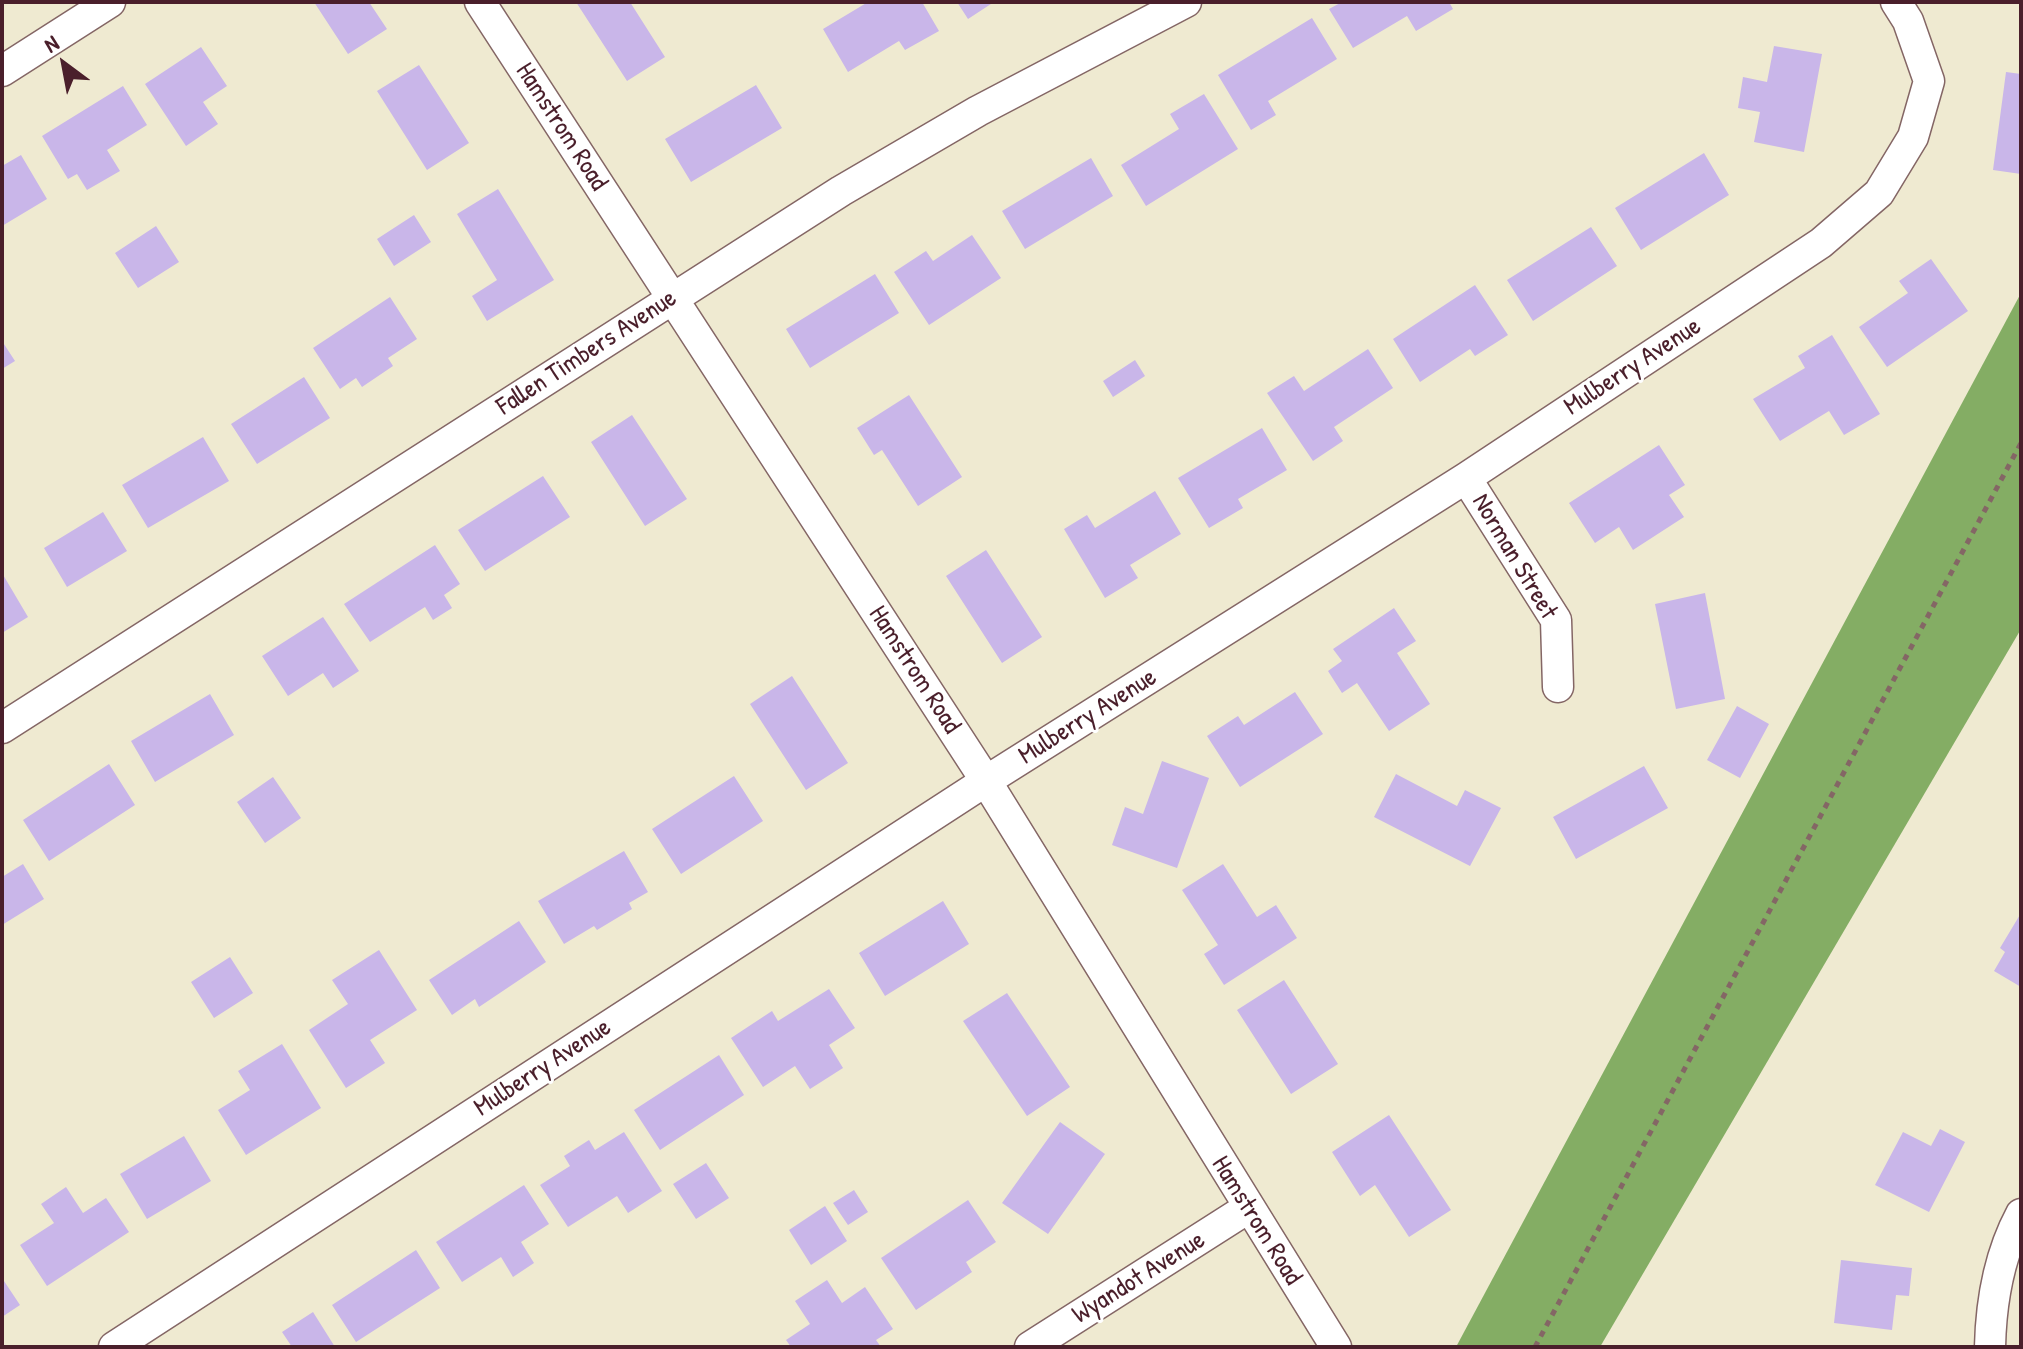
<!DOCTYPE html>
<html>
<head>
<meta charset="utf-8">
<style>
  body { margin:0 }
  #map { position:relative; width:2023px; height:1349px; overflow:hidden; background:#efead1; font-family:"Patrick Hand",sans-serif }
  canvas { display:block }
  .frame { position:absolute; inset:0; border:4px solid #4a1f2b; pointer-events:none }
  .north { position:absolute; left:24px; top:24px; width:80px; height:80px; -webkit-text-stroke:6px #fff; paint-order:stroke; rotate:328deg; font-size:22px; font-weight:700; line-height:32px; text-align:center; color:#4a1f2b }
  .north::after { content:''; display:block; margin:auto; width:28px; height:36px; background:#4a1f2b; clip-path:polygon(50% 0,100% 100%,50% 72%,0 100%) }
</style>
</head>
<body>
<div id="map">
<canvas width="2023" height="1349"></canvas>
<div class="frame"></div>
<div class="north">N</div>
</div>
<script>
const c = document.querySelector('canvas').getContext('2d');
c.lineJoin = 'round';
function paint(path, color) { c.fillStyle = color; c.fill(path, 'evenodd'); }
function stroke(path, color, width, dash) { c.strokeStyle = color; c.lineWidth = width; c.lineCap = dash ? 'butt' : 'round'; c.setLineDash(dash || []); c.stroke(path); }
function write(font, color, halo, rows, align = 'center') {
  c.font = font + ' "Patrick Hand",sans-serif'; c.lineWidth = 6; c.setLineDash([]); c.textBaseline = 'middle'; c.strokeStyle = halo; c.fillStyle = color; for (const [text, x, y, turn = 0] of rows) {
    c.save(); c.translate(x, y); c.rotate((+turn || 0) * Math.PI / 180); c.textAlign = isNaN(turn) ? turn : align; if (halo) c.strokeText(text, 0, 0); c.fillText(text, 0, 0); c.restore();
  }
}
paint(new Path2D(`
  M 2021,293 L 2021,629 L 1600,1347 L 1456,1347 Z`), '#84ad64');
paint(new Path2D(`
  M 314,2 L 369,2 L 387,29 L 348,54 Z
  M 576,2 L 630,2 L 665,57 L 627,81 Z
  M 868,2 L 922,2 L 939,31 L 905,50 L 899,41 L 848,72 L 823,29 Z
  M 957,2 L 994,2 L 968,19 Z
  M 1342,2 L 1449,2 L 1453,9 L 1416,31 L 1407,16 L 1353,48 L 1329,9 Z
  M 1312,18 L 1337,59 L 1268,101 L 1276,115 L 1251,130 L 1218,75 Z
  M 1774,46 L 1822,54 L 1804,152 L 1754,142 L 1760,112 L 1738,108 L 1743,77 L 1767,82 Z
  M 201,47 L 227,86 L 203,102 L 218,124 L 186,146 L 145,84 Z
  M 419,65 L 469,143 L 427,170 L 377,91 Z
  M 2006,72 L 2021,74 L 2021,174 L 1993,170 Z
  M 756,85 L 782,128 L 691,182 L 665,139 Z
  M 123,86 L 147,125 L 107,150 L 120,171 L 87,190 L 77,174 L 68,179 L 42,136 Z
  M 1204,94 L 1238,149 L 1146,206 L 1121,165 L 1179,129 L 1170,114 Z
  M 1704,153 L 1729,195 L 1641,250 L 1615,208 Z
  M 21,155 L 47,199 L 2,226 L 2,166 Z
  M 1091,158 L 1113,196 L 1025,249 L 1002,211 Z
  M 498,189 L 554,280 L 487,321 L 472,296 L 497,280 L 457,214 Z
  M 414,215 L 431,242 L 394,266 L 377,239 Z
  M 156,226 L 179,262 L 138,288 L 115,253 Z
  M 1591,227 L 1617,266 L 1533,321 L 1507,280 Z
  M 972,235 L 1001,278 L 929,325 L 894,272 L 926,251 L 933,261 Z
  M 1931,259 L 1968,311 L 1887,367 L 1859,327 L 1908,293 L 1899,281 Z
  M 875,274 L 899,313 L 810,368 L 786,329 Z
  M 1475,285 L 1508,335 L 1475,356 L 1470,349 L 1420,382 L 1393,339 Z
  M 390,297 L 417,339 L 388,358 L 393,366 L 362,387 L 356,378 L 340,389 L 313,348 Z
  M 1832,335 L 1880,414 L 1844,435 L 1829,411 L 1780,441 L 1753,399 L 1805,368 L 1798,356 Z
  M 2,341 L 15,361 L 2,369 Z
  M 1368,349 L 1393,388 L 1334,427 L 1343,441 L 1313,461 L 1267,393 L 1294,376 L 1304,391 Z
  M 1135,360 L 1145,376 L 1113,397 L 1103,381 Z
  M 304,377 L 330,418 L 257,464 L 231,424 Z
  M 909,395 L 962,477 L 918,506 L 882,450 L 874,455 L 857,428 Z
  M 632,415 L 687,499 L 645,526 L 591,442 Z
  M 1262,428 L 1287,470 L 1238,499 L 1243,508 L 1209,528 L 1178,478 Z
  M 203,437 L 229,481 L 148,528 L 122,485 Z
  M 1659,445 L 1685,485 L 1669,495 L 1684,517 L 1633,550 L 1619,527 L 1595,543 L 1569,503 Z
  M 543,476 L 570,517 L 485,571 L 458,530 Z
  M 1155,491 L 1181,534 L 1130,565 L 1138,578 L 1105,598 L 1064,529 L 1087,515 L 1095,528 Z
  M 103,512 L 127,551 L 67,587 L 44,548 Z
  M 435,545 L 460,584 L 444,595 L 452,608 L 433,620 L 425,607 L 370,642 L 344,604 Z
  M 986,550 L 1042,637 L 1002,663 L 946,576 Z
  M 2,573 L 28,617 L 2,633 Z
  M 1705,593 L 1725,699 L 1676,709 L 1655,604 Z
  M 1394,608 L 1416,641 L 1397,653 L 1430,704 L 1389,731 L 1357,683 L 1342,693 L 1328,671 L 1342,661 L 1333,649 Z
  M 323,617 L 359,671 L 333,688 L 323,673 L 288,696 L 262,656 Z
  M 792,676 L 848,763 L 806,790 L 750,704 Z
  M 1295,692 L 1323,734 L 1240,787 L 1207,736 L 1238,716 L 1244,725 Z
  M 210,694 L 234,735 L 155,782 L 131,741 Z
  M 1737,706 L 1769,724 L 1740,778 L 1707,760 Z
  M 1162,761 L 1209,778 L 1177,868 L 1112,845 L 1125,807 L 1143,814 Z
  M 109,764 L 135,805 L 49,861 L 23,820 Z
  M 1644,766 L 1668,808 L 1576,859 L 1553,817 Z
  M 1396,774 L 1457,806 L 1465,790 L 1501,808 L 1470,866 L 1374,817 Z
  M 734,776 L 763,821 L 681,874 L 652,829 Z
  M 273,777 L 301,818 L 265,843 L 237,802 Z
  M 624,851 L 648,892 L 629,903 L 632,909 L 597,930 L 594,926 L 564,944 L 538,901 Z
  M 23,864 L 44,899 L 2,925 L 2,877 Z
  M 1223,864 L 1257,917 L 1276,905 L 1297,938 L 1224,985 L 1204,954 L 1218,945 L 1182,890 Z
  M 943,901 L 969,944 L 885,996 L 859,953 Z
  M 2021,913 L 2021,987 L 1994,971 L 2005,952 L 2000,948 Z
  M 519,921 L 546,962 L 479,1007 L 475,999 L 452,1015 L 429,980 Z
  M 379,950 L 417,1010 L 370,1040 L 385,1063 L 346,1088 L 309,1030 L 348,1004 L 332,980 Z
  M 230,957 L 253,993 L 214,1018 L 191,982 Z
  M 1284,980 L 1338,1064 L 1291,1094 L 1237,1010 Z
  M 829,989 L 855,1028 L 829,1045 L 843,1068 L 810,1089 L 795,1066 L 763,1087 L 731,1038 L 772,1011 L 778,1021 Z
  M 1007,993 L 1070,1087 L 1027,1116 L 963,1021 Z
  M 282,1044 L 321,1108 L 246,1155 L 218,1110 L 250,1090 L 238,1071 Z
  M 719,1055 L 744,1095 L 660,1150 L 634,1110 Z
  M 1389,1115 L 1451,1210 L 1409,1237 L 1375,1185 L 1360,1196 L 1332,1152 Z
  M 1060,1122 L 1105,1154 L 1048,1234 L 1002,1203 Z
  M 1940,1129 L 1965,1142 L 1929,1212 L 1875,1185 L 1903,1132 L 1931,1146 Z
  M 624,1132 L 662,1191 L 628,1213 L 617,1196 L 568,1227 L 540,1185 L 570,1166 L 564,1156 L 589,1140 L 595,1150 Z
  M 184,1136 L 211,1181 L 147,1219 L 120,1174 Z
  M 706,1163 L 729,1198 L 696,1219 L 673,1184 Z
  M 524,1185 L 549,1224 L 521,1242 L 534,1263 L 513,1277 L 501,1257 L 462,1282 L 436,1242 Z
  M 66,1187 L 83,1213 L 106,1198 L 129,1232 L 47,1286 L 20,1245 L 54,1223 L 41,1204 Z
  M 854,1190 L 868,1212 L 848,1225 L 833,1203 Z
  M 968,1200 L 996,1242 L 966,1262 L 972,1272 L 916,1310 L 881,1258 Z
  M 825,1206 L 847,1241 L 811,1265 L 789,1230 Z
  M 416,1250 L 440,1288 L 356,1342 L 332,1305 Z
  M 1841,1260 L 1912,1268 L 1909,1296 L 1896,1295 L 1892,1330 L 1834,1323 Z
  M 2,1278 L 20,1305 L 2,1317 Z
  M 827,1280 L 842,1303 L 865,1287 L 893,1329 L 876,1340 L 881,1347 L 791,1347 L 786,1340 L 810,1324 L 795,1301 Z
  M 313,1312 L 335,1347 L 292,1347 L 282,1332 Z`), '#c9b6e9');
const street = new Path2D(`
  M 480,2 L 986,781 L 1336,1347
  M 2,71 L 110,2
  M 1466,478 L 1556,620 L 1558,687
  M 2,728 L 841,191 L 978,111 L 1186,2
  M 114,1347 L 986,781 L 1466,478 L 1821,243 L 1879,193 L 1913,137 L 1929,81 L 1908,21 L 1896,2
  M 1030,1347 L 1248,1208
  M 1990,1347 C 1991,1301 1999,1255 2021,1214`);
stroke(street, '#846665', 33);
stroke(new Path2D(`
  M 1535,1347 L 2021,443`), '#846665', 5, [6, 6]);
stroke(street, '#fff', 30);
write('26px', '#4a1f2b', '#fff', [
  ["Hamstrom Road",561,127,57],
  ["Fallen Timbers Avenue",587,353,-33],
  ["Mulberry Avenue",1633,367,-33],
  ["Norman Street",1514,557,59],
  ["Hamstrom Road",914,670,57],
  ["Mulberry Avenue",1088,717,-32],
  ["Mulberry Avenue",543,1068,-33],
  ["Hamstrom Road",1256,1221,58],
  ["Wyandot Avenue",1139,1278,-32]
]);
</script>
</body>
</html>
